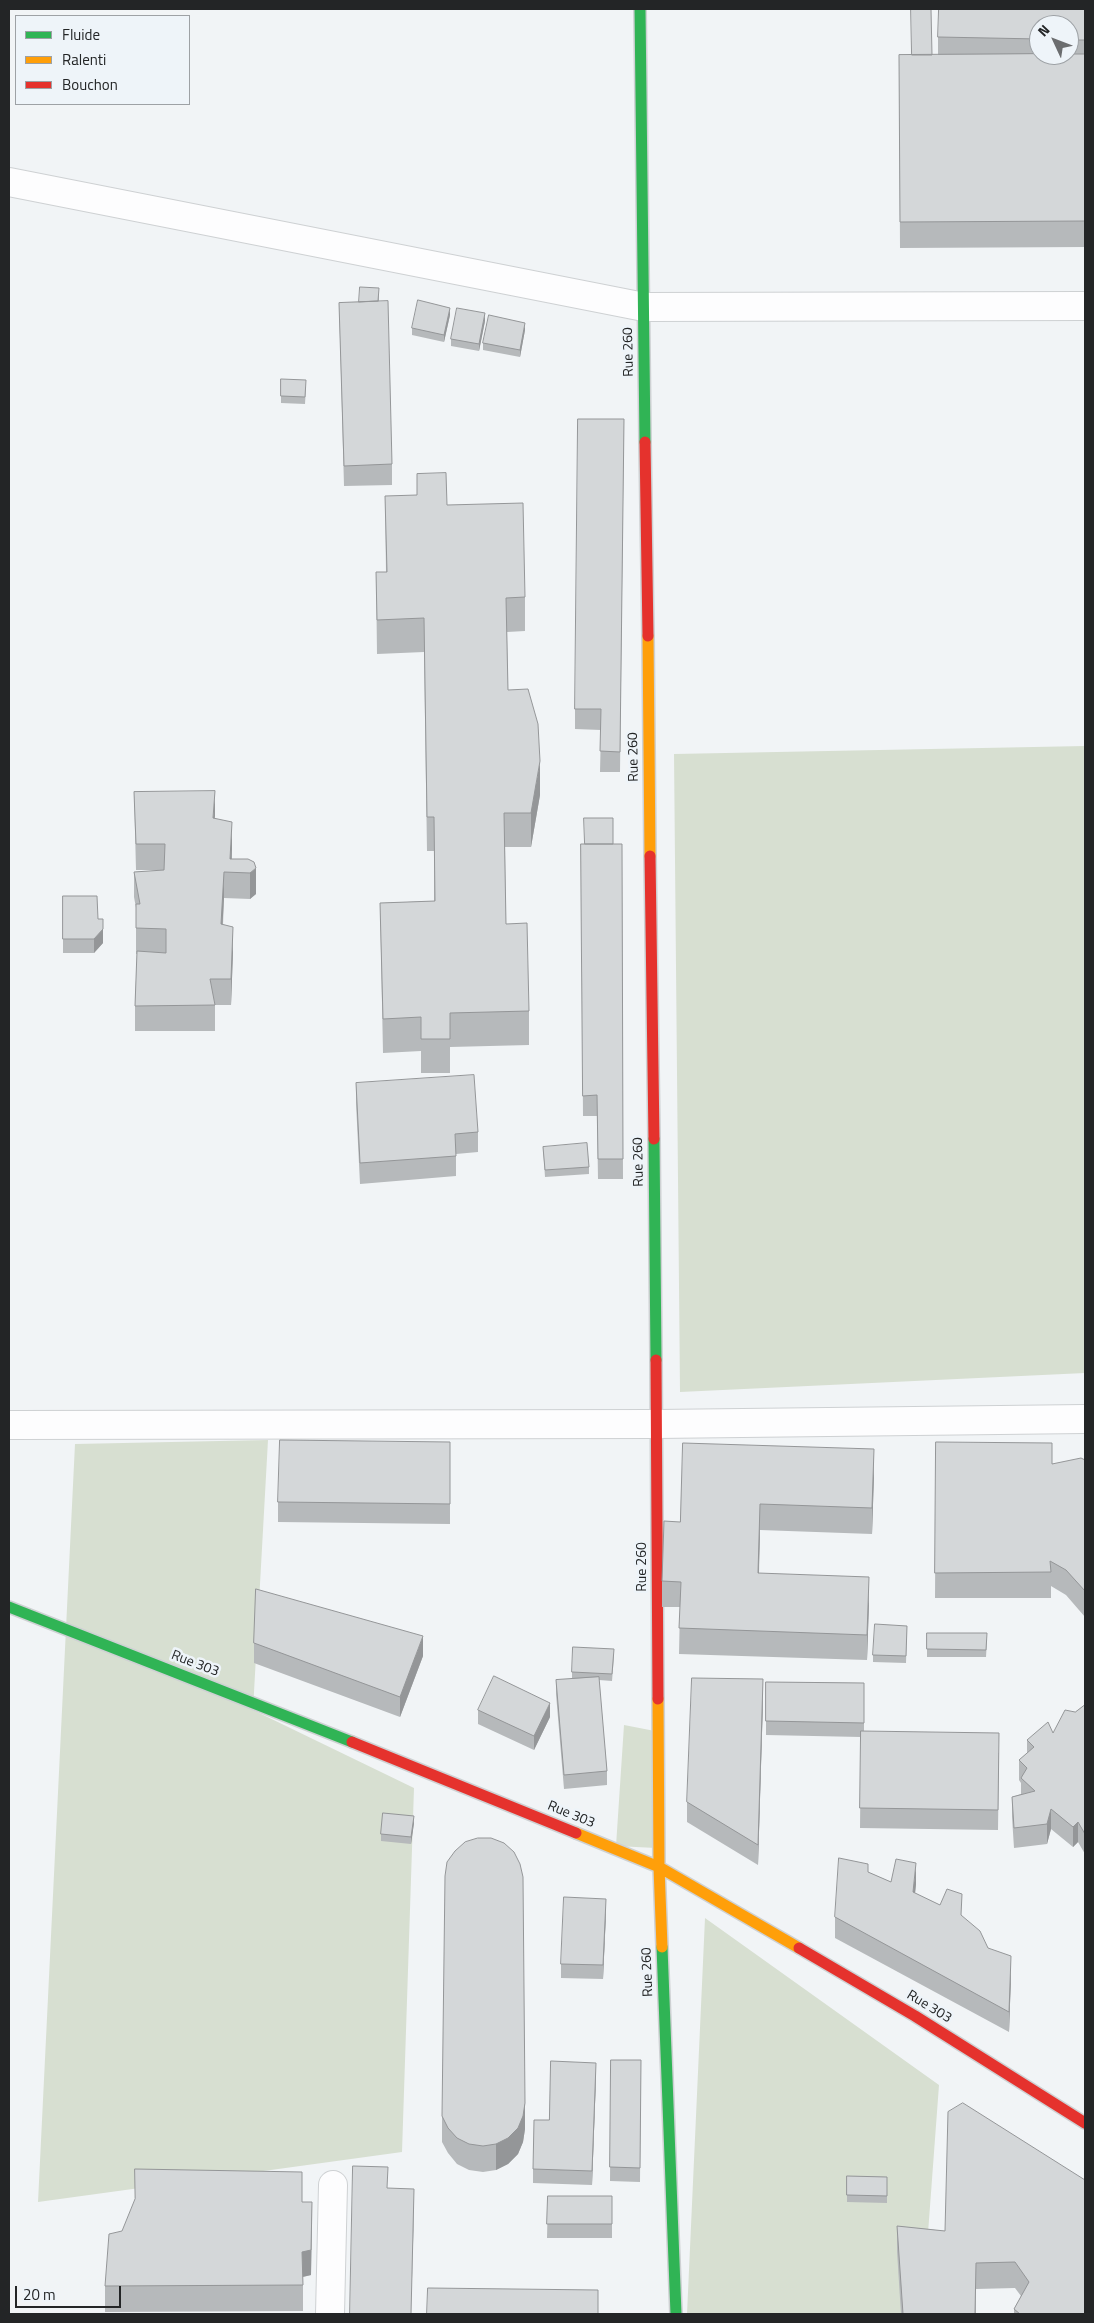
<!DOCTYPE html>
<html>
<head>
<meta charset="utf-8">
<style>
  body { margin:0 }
  #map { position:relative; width:1094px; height:2323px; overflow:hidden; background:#f1f4f6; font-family:"Titillium Web",sans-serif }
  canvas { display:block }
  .frame { position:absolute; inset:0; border:10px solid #232526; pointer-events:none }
  .legend { position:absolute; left:15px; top:15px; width:175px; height:90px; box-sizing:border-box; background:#eef4f9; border:1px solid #9da1a5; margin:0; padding:6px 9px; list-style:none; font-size:15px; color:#232526 }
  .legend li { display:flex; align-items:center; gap:10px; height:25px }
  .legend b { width:25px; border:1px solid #9da1a5 }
  .north { position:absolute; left:1029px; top:15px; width:50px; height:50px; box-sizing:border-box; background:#eef4f9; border:1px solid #9da1a5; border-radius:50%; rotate:313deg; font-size:14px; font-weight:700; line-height:20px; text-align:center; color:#232526 }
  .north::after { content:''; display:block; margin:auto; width:18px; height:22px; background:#6b6d6f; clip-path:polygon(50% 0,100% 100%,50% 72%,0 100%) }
  .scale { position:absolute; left:15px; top:2286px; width:106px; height:22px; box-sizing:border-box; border:2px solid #232526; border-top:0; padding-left:6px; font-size:15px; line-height:18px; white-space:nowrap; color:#232526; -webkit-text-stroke:4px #eef4f9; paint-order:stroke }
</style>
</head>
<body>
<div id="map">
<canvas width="1094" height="2323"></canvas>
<div class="frame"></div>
<ul class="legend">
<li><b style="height:6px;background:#30b455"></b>Fluide</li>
<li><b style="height:6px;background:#ff9f0a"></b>Ralenti</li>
<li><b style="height:6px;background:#e5322d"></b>Bouchon</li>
</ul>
<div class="north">N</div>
<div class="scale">20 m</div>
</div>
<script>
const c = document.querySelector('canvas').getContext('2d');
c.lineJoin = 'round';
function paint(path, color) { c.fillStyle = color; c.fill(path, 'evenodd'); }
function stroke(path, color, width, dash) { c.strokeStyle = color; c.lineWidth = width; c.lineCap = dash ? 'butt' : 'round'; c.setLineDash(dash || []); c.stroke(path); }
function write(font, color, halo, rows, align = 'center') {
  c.font = font + ' "Titillium Web",sans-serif'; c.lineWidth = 5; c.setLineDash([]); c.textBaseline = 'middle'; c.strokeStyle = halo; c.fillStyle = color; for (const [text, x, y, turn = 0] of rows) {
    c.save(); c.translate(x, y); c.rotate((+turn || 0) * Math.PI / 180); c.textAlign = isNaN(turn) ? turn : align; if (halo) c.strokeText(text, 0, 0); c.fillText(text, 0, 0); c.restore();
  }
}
paint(new Path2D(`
  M 1085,746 L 1085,1373 L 680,1392 L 674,754 Z
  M 268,1440 L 253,1710 L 414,1788 L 402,2152 L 38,2202 L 75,1444 Z
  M 624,1725 L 660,1732 L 656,1848 L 616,1846 Z
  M 705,1918 L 939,2085 L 922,2314 L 687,2314 Z`), '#d7dfd1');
const street = new Path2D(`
  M 9,182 L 644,307 L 1085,306
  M 9,1425 L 657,1424 L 1085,1419
  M 330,2314 L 333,2185`);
const fast = new Path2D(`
  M 640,9 L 645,442
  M 654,1139 L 656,1360
  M 9,1607 L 352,1742
  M 662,1947 L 676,2314`);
const slow = new Path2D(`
  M 648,636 L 650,856
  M 658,1699 L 659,1867 L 662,1947
  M 576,1833 L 659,1867 L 799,1948`);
const jam = new Path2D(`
  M 645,442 L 648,636
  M 650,856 L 654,1139
  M 656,1360 L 658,1699
  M 352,1742 L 576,1833
  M 799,1948 L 915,2016 L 1085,2123`);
stroke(street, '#ced1d3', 30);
stroke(fast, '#ced1d3', 14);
stroke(slow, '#ced1d3', 14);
stroke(jam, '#ced1d3', 14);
stroke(street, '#fdfdfe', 28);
stroke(fast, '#30b455', 11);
stroke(slow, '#ff9f0a', 11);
stroke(jam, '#e5322d', 11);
paint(new Path2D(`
  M 1085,9 L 1085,247 L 900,248 L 899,55 L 938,55 L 938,37 ZM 1039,25 L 1069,25 L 1069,55 L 1039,55 Z
  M 379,295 L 379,301 L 392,464 L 392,485 L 344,486 L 339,303 L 359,302 Z
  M 450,315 L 444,342 L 412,335 L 412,328 Z
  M 485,321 L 479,351 L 451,346 L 451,339 Z
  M 525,330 L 520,357 L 483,350 L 483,343 Z
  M 306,387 L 305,404 L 281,403 L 281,396 Z
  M 624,419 L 620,772 L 600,772 L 601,730 L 575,729 L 575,709 Z
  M 385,496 L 447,505 L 525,597 L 525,631 L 507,632 L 508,690 L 540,795 L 531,847 L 505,847 L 506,924 L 529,1011 L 529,1045 L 450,1047 L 450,1073 L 421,1073 L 421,1051 L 383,1053 L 380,903 L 434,901 L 434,851 L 427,851 L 424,652 L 377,654 L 376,572 L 386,572 Z
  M 134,792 L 214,818 L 232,848 L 232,859 L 248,859 L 256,894 L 250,899 L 224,898 L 223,925 L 233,952 L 231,1005 L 215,1005 L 215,1031 L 135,1031 L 135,1006 L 137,954 L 136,954 L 136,908 L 134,897 L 134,872 L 163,870 L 136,870 Z
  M 581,844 L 622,844 L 623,1179 L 598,1179 L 597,1116 L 583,1116 Z
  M 63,896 L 98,919 L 103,943 L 94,953 L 63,953 Z
  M 356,1083 L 478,1132 L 478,1152 L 456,1154 L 456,1176 L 360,1184 L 356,1103 Z
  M 543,1147 L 589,1167 L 589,1174 L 545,1177 Z
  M 450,1442 L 450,1524 L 278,1522 L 278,1502 Z
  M 936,1442 L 1052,1464 L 1085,1460 L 1085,1617 L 1066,1595 L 1051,1586 L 1051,1598 L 935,1598 Z
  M 874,1475 L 872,1534 L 760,1530 L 759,1574 L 869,1603 L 867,1660 L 679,1654 L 680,1607 L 662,1607 L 662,1581 L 680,1522 Z
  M 907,1626 L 906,1663 L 873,1662 L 873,1655 Z
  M 927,1633 L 987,1640 L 986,1657 L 927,1657 Z
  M 254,1643 L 423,1656 L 400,1717 L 254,1663 Z
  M 614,1656 L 612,1681 L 599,1680 L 607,1771 L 607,1785 L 564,1789 L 556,1694 L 556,1680 L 572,1679 L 572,1672 Z
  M 766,1682 L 864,1683 L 864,1731 L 999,1753 L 998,1830 L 860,1828 L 861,1737 L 766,1735 Z
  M 763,1700 L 758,1865 L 687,1822 L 687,1802 Z
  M 1085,1705 L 1085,1854 L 1078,1842 L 1073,1847 L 1051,1829 L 1047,1844 L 1014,1848 L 1012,1817 L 1012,1797 L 1021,1794 L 1021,1783 L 1019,1780 L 1019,1760 L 1027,1753 L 1027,1740 L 1053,1733 L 1075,1712 Z
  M 478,1710 L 550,1717 L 534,1750 L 478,1724 Z
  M 414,1823 L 411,1844 L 381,1841 L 381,1834 Z
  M 868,1872 L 891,1882 L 916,1884 L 915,1893 L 962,1916 L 1011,1976 L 1009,2032 L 835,1938 L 835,1917 Z
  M 606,1913 L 603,1979 L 561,1978 L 561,1964 Z
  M 611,2060 L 641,2060 L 640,2182 L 610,2181 Z
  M 596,2077 L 592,2185 L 533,2183 L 533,2169 L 549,2120 Z
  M 442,2116 L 525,2129 L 523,2142 L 518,2154 L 508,2164 L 496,2170 L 483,2172 L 469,2170 L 457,2164 L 448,2153 L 442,2142 Z
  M 847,2176 L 887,2177 L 887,2203 L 847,2202 Z
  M 1085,2180 L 1085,2314 L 1014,2314 L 1014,2309 L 1021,2296 L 1015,2288 L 976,2289 L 976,2314 L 901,2314 L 897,2251 L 897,2226 L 945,2231 Z
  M 548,2196 L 612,2196 L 612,2238 L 547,2238 Z
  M 302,2202 L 312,2228 L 311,2275 L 303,2277 L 303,2311 L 105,2312 L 105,2286 Z`), '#b6b9bb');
paint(new Path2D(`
  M 450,308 L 450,315 L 444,342 L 444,335 Z
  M 485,313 L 485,321 L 479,351 L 479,344 Z
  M 525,323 L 525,330 L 520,357 L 520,350 Z
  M 540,761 L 540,795 L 531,847 L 531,813 Z
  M 215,791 L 215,816 L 213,843 L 213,818 Z
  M 232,822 L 232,848 L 231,872 L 230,859 Z
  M 256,868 L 256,894 L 250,899 L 250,873 Z
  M 224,872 L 224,898 L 221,950 L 221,924 Z
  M 233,927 L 233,952 L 231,1005 L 231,979 Z
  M 103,929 L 103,943 L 94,953 L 94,939 Z
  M 874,1449 L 874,1475 L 872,1534 L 872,1508 Z
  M 760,1504 L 760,1530 L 758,1599 L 758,1573 Z
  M 869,1577 L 869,1603 L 867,1660 L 867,1635 Z
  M 423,1636 L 423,1656 L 400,1717 L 400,1697 Z
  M 763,1679 L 763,1700 L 758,1865 L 758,1845 Z
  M 550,1703 L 550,1717 L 534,1750 L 534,1736 Z
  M 1051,1809 L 1051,1829 L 1047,1844 L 1047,1824 Z
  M 414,1816 L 414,1823 L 411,1844 L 411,1837 Z
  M 1078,1822 L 1078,1842 L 1073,1847 L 1073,1827 Z
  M 916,1863 L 916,1884 L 913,1913 L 913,1892 Z
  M 606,1899 L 606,1913 L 603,1979 L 603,1965 Z
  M 1011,1956 L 1011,1976 L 1009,2032 L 1009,2012 Z
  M 596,2063 L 596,2077 L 592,2185 L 592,2171 Z
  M 525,2103 L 525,2129 L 523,2142 L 518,2154 L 508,2164 L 496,2170 L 496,2144 Z
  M 414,2189 L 414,2209 L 411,2314 Z
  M 312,2202 L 311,2275 L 302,2277 L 302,2252 Z`), '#949698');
const building = new Path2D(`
  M 911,9 L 931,9 L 932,55 L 912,55 Z
  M 939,9 L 1085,9 L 1085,40 L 1069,40 L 1069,25 L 1039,25 L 1039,39 L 938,37 Z
  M 1039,54 L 1039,55 L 1069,55 L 1069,54 L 1085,54 L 1085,221 L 900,222 L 899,55 Z
  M 360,287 L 379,288 L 378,301 L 359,302 Z
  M 418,300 L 450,308 L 444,335 L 412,328 Z
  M 388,301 L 392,464 L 344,466 L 339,303 Z
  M 457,308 L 485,313 L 479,344 L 451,339 Z
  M 489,315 L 525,323 L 520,350 L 483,343 Z
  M 281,379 L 306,380 L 305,397 L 281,396 Z
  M 578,419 L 624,419 L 620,752 L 600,751 L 601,709 L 575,709 Z
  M 446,473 L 447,505 L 523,503 L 525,597 L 506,598 L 508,690 L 528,689 L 538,724 L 540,761 L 531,813 L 504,813 L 506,924 L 527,923 L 529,1011 L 450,1013 L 450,1039 L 421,1039 L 421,1017 L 383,1019 L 380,903 L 435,901 L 434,817 L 427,817 L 424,618 L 377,620 L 376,572 L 387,572 L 385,496 L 417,495 L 417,474 Z
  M 215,791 L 213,818 L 232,822 L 230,859 L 248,859 L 254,862 L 256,868 L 250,873 L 224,872 L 221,924 L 233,927 L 231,979 L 210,979 L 215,1005 L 135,1006 L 137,951 L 166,953 L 166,929 L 136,928 L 136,904 L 140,904 L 134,872 L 164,870 L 165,844 L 136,844 L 134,792 Z
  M 584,818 L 613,818 L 613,844 L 585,844 Z
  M 581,844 L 622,844 L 623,1159 L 598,1159 L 597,1095 L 583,1096 Z
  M 63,896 L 97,896 L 98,919 L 103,919 L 103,929 L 94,939 L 63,939 Z
  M 474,1075 L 478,1132 L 455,1134 L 456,1156 L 360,1163 L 356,1083 Z
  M 587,1143 L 589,1167 L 545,1170 L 543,1147 Z
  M 280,1440 L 450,1442 L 450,1504 L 278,1502 Z
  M 936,1442 L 1052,1443 L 1052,1464 L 1081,1458 L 1085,1460 L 1085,1591 L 1066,1570 L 1050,1561 L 1051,1572 L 935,1573 Z
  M 683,1443 L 874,1449 L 872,1508 L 760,1504 L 758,1573 L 869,1577 L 867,1635 L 679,1628 L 681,1582 L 662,1581 L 664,1521 L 680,1522 Z
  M 256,1589 L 423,1636 L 400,1697 L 254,1643 Z
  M 875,1624 L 907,1626 L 906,1656 L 873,1655 Z
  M 927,1633 L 987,1633 L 986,1650 L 927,1649 Z
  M 573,1647 L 614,1649 L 612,1674 L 572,1672 Z
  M 494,1676 L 550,1703 L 534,1736 L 478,1710 Z
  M 599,1677 L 607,1771 L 564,1775 L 556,1680 Z
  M 692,1678 L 763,1679 L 758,1845 L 687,1802 Z
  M 766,1682 L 864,1683 L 864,1723 L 766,1721 Z
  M 1085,1705 L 1085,1834 L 1078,1822 L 1073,1827 L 1051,1809 L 1047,1824 L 1014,1828 L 1012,1797 L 1035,1791 L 1021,1778 L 1027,1768 L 1019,1760 L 1034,1747 L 1027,1740 L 1048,1722 L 1053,1733 L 1065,1710 L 1075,1712 Z
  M 861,1731 L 999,1733 L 998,1810 L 860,1808 Z
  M 383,1813 L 414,1816 L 411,1837 L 381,1834 Z
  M 478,1838 L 491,1838 L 504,1843 L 514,1852 L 520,1864 L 523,1877 L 525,2103 L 523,2116 L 518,2128 L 508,2138 L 496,2144 L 483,2146 L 469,2144 L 457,2138 L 448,2128 L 442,2116 L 445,1876 L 447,1862 L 455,1851 L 465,1842 Z
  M 839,1858 L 868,1864 L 868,1872 L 891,1882 L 896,1859 L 916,1863 L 913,1892 L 940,1905 L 947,1889 L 962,1894 L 961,1915 L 980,1931 L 988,1948 L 1011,1956 L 1009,2012 L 835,1917 Z
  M 564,1897 L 606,1899 L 603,1965 L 561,1964 Z
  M 611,2060 L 641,2060 L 640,2168 L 610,2167 Z
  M 551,2061 L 596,2063 L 592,2171 L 533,2169 L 534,2120 L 549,2120 Z
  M 963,2103 L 1085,2180 L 1085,2314 L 1020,2314 L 1014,2309 L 1029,2282 L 1015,2262 L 976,2263 L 975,2314 L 903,2314 L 897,2226 L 945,2231 L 948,2112 Z
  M 353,2166 L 388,2167 L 387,2188 L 414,2189 L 411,2314 L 350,2314 Z
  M 135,2169 L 302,2172 L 302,2202 L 312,2202 L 311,2250 L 302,2252 L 303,2285 L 105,2286 L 109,2234 L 122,2231 L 135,2199 Z
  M 847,2176 L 887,2177 L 887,2196 L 847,2195 Z
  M 548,2196 L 612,2196 L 612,2224 L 547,2224 Z
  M 428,2288 L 598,2290 L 598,2314 L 427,2314 Z`);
paint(building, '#d4d7d9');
stroke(building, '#949698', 1);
write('14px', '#232526', '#eef4f9', [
  ["Rue 260",629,352,-91],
  ["Rue 260",634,757,-91],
  ["Rue 260",639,1162,-91],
  ["Rue 260",643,1567,-90],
  ["Rue 303",195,1664,21],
  ["Rue 303",571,1815,22],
  ["Rue 260",648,1972,-92],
  ["Rue 303",929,2007,31]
]);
</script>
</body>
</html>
